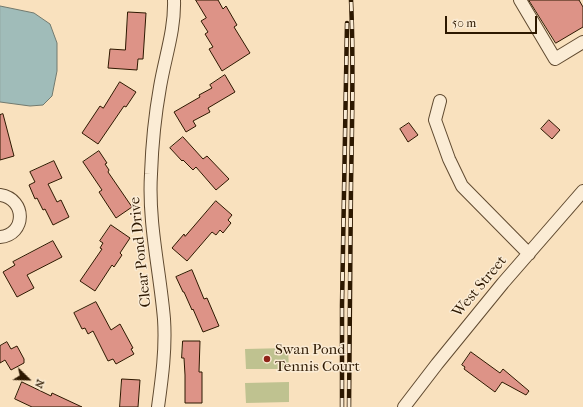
<!DOCTYPE html>
<html>
<head>
<meta charset="utf-8">
<style>
  body { margin:0 }
  #map { position:relative; width:583px; height:407px; overflow:hidden; background:#f9e1be; font-family:"IM FELL French Canon",serif }
  canvas { display:block }
  .north { position:absolute; left:8px; top:359px; width:40px; height:40px; -webkit-text-stroke:3px #fbecd5; paint-order:stroke; rotate:113deg; font-size:11px; font-weight:700; line-height:16px; text-align:center; color:#2d1800 }
  .north::after { content:''; display:block; margin:auto; width:14px; height:18px; background:#2d1800; clip-path:polygon(50% 0,100% 100%,50% 72%,0 100%) }
  .scale { position:absolute; left:445px; top:16px; width:92px; height:18px; box-sizing:border-box; border:2px solid #2d1800; border-top:0; padding-left:5px; font-size:12px; line-height:14px; white-space:nowrap; color:#2d1800; -webkit-text-stroke:3px #fbecd5; paint-order:stroke }
</style>
</head>
<body>
<div id="map">
<canvas width="583" height="407"></canvas>
<div class="north">N</div>
<div class="scale">50 m</div>
</div>
<script>
const c = document.querySelector('canvas').getContext('2d');
c.lineJoin = 'round';
function paint(path, color) { c.fillStyle = color; c.fill(path, 'evenodd'); }
function stroke(path, color, width, dash) { c.strokeStyle = color; c.lineWidth = width; c.lineCap = dash ? 'butt' : 'round'; c.setLineDash(dash || []); c.stroke(path); }
function write(font, color, halo, rows, align = 'center') {
  c.font = font + ' "IM FELL French Canon",serif'; c.lineWidth = 3; c.setLineDash([]); c.textBaseline = 'middle'; c.strokeStyle = halo; c.fillStyle = color; for (const [text, x, y, turn = 0] of rows) {
    c.save(); c.translate(x, y); c.rotate((+turn || 0) * Math.PI / 180); c.textAlign = isNaN(turn) ? turn : align; if (halo) c.strokeText(text, 0, 0); c.fillText(text, 0, 0); c.restore();
  }
}
paint(new Path2D(`
  M 288,348 L 289,369 L 246,369 L 245,349 Z
  M 289,382 L 289,402 L 246,403 L 245,383 Z`), '#bfc290');
const water = new Path2D(`
  M 0,6 L 34,13 L 50,24 L 57,43 L 57,71 L 52,96 L 43,105 L 30,106 L 0,102 Z`);
paint(water, '#a0bcb9');
stroke(water, '#727a6f', 1);
const building = new Path2D(`
  M 196,0 L 218,0 L 223,9 L 226,6 L 237,25 L 234,27 L 250,53 L 222,71 L 209,49 L 213,47 L 205,34 L 208,32 L 201,21 L 206,18 Z
  M 529,0 L 579,0 L 583,7 L 583,27 L 556,43 Z
  M 128,12 L 146,13 L 143,59 L 138,59 L 137,70 L 108,68 L 110,49 L 125,50 Z
  M 225,75 L 235,92 L 208,108 L 210,112 L 193,121 L 196,126 L 186,132 L 174,112 L 200,97 L 199,95 L 212,88 L 210,85 Z
  M 120,82 L 136,92 L 126,107 L 124,106 L 98,144 L 82,133 L 100,106 L 103,108 Z
  M 3,114 L 14,156 L 0,160 L 0,115 Z
  M 549,120 L 560,130 L 552,139 L 541,129 Z
  M 409,123 L 418,135 L 408,142 L 400,129 Z
  M 183,137 L 203,159 L 207,156 L 229,179 L 216,190 L 196,167 L 193,170 L 183,160 L 182,161 L 170,148 Z
  M 99,151 L 107,163 L 105,164 L 109,170 L 108,172 L 132,207 L 116,218 L 99,192 L 102,190 L 83,162 Z
  M 54,161 L 62,178 L 48,184 L 57,202 L 61,200 L 69,217 L 53,225 L 45,209 L 43,210 L 37,198 L 35,199 L 29,185 L 35,182 L 30,172 Z
  M 216,201 L 232,215 L 228,220 L 231,223 L 223,233 L 220,230 L 216,235 L 212,232 L 187,261 L 172,248 L 184,234 L 185,236 Z
  M 111,225 L 130,238 L 120,253 L 122,255 L 114,267 L 112,265 L 95,291 L 80,281 L 102,249 L 100,248 L 103,243 L 100,241 Z
  M 53,241 L 62,257 L 27,275 L 34,288 L 17,297 L 3,272 L 15,265 L 13,262 Z
  M 192,270 L 204,299 L 207,298 L 219,326 L 203,332 L 193,309 L 192,310 L 184,292 L 183,292 L 176,277 Z
  M 96,302 L 111,330 L 120,324 L 133,348 L 131,349 L 134,354 L 116,364 L 113,359 L 108,361 L 93,331 L 88,334 L 85,328 L 82,329 L 74,313 Z
  M 183,341 L 200,341 L 199,372 L 202,372 L 202,403 L 185,403 L 185,375 L 184,358 L 182,358 Z
  M 7,342 L 11,349 L 17,346 L 24,359 L 24,363 L 11,370 L 5,360 L 0,363 L 0,346 Z
  M 471,352 L 500,373 L 503,369 L 529,391 L 526,395 L 502,382 L 495,392 L 464,369 L 465,367 L 462,365 Z
  M 122,379 L 140,380 L 138,407 L 120,407 Z
  M 22,382 L 51,396 L 52,393 L 82,407 L 32,407 L 15,399 Z`);
paint(building, '#dd9387');
stroke(building, '#2d1800', 1);
const minor = new Path2D(`
  M 520,0 L 555,59 L 583,42
  M 440,101 L 435,120 L 449,159 L 462,186 L 529,254
  M 0,195 C 27,199 26,235 0,237
  M 158,407 C 162,378 166,349 164,319 C 160,271 148,223 151,174 C 152,145 155,115 160,87 C 165,57 175,30 174,0
  M 404,407 L 437,364 L 503,283 L 583,191`);
stroke(minor, '#604a30', 14);
stroke(minor, '#fbecd5', 12);
const rail = new Path2D(`
  M 342,407 L 342,305 L 347,23
  M 349,407 C 349,333 350,259 351,185 C 352,123 354,62 351,0`);
stroke(rail, '#2d1800', 4.5);
stroke(rail, '#fbecd5', 3, [9]);
for (const [x, y, r, color] of [
  [267,359,4,"#8f2418"]
]) { const dot = new Path2D(); dot.arc(x, y, r, 0, 2 * Math.PI); c.fillStyle = color; c.fill(dot); stroke(dot, '#fbecd5', 1.5); }
write('15px', '#2d1800', '#fbecd5', [
  ["Clear Pond Drive",141,252,-96],
  ["West Street",480,287,-50]
]);
write('15px', '#2d1800', '#fbecd5', [
  ["Swan Pond",275,350],
  ["Tennis Court",275,367]
], 'left');
</script>
</body>
</html>
